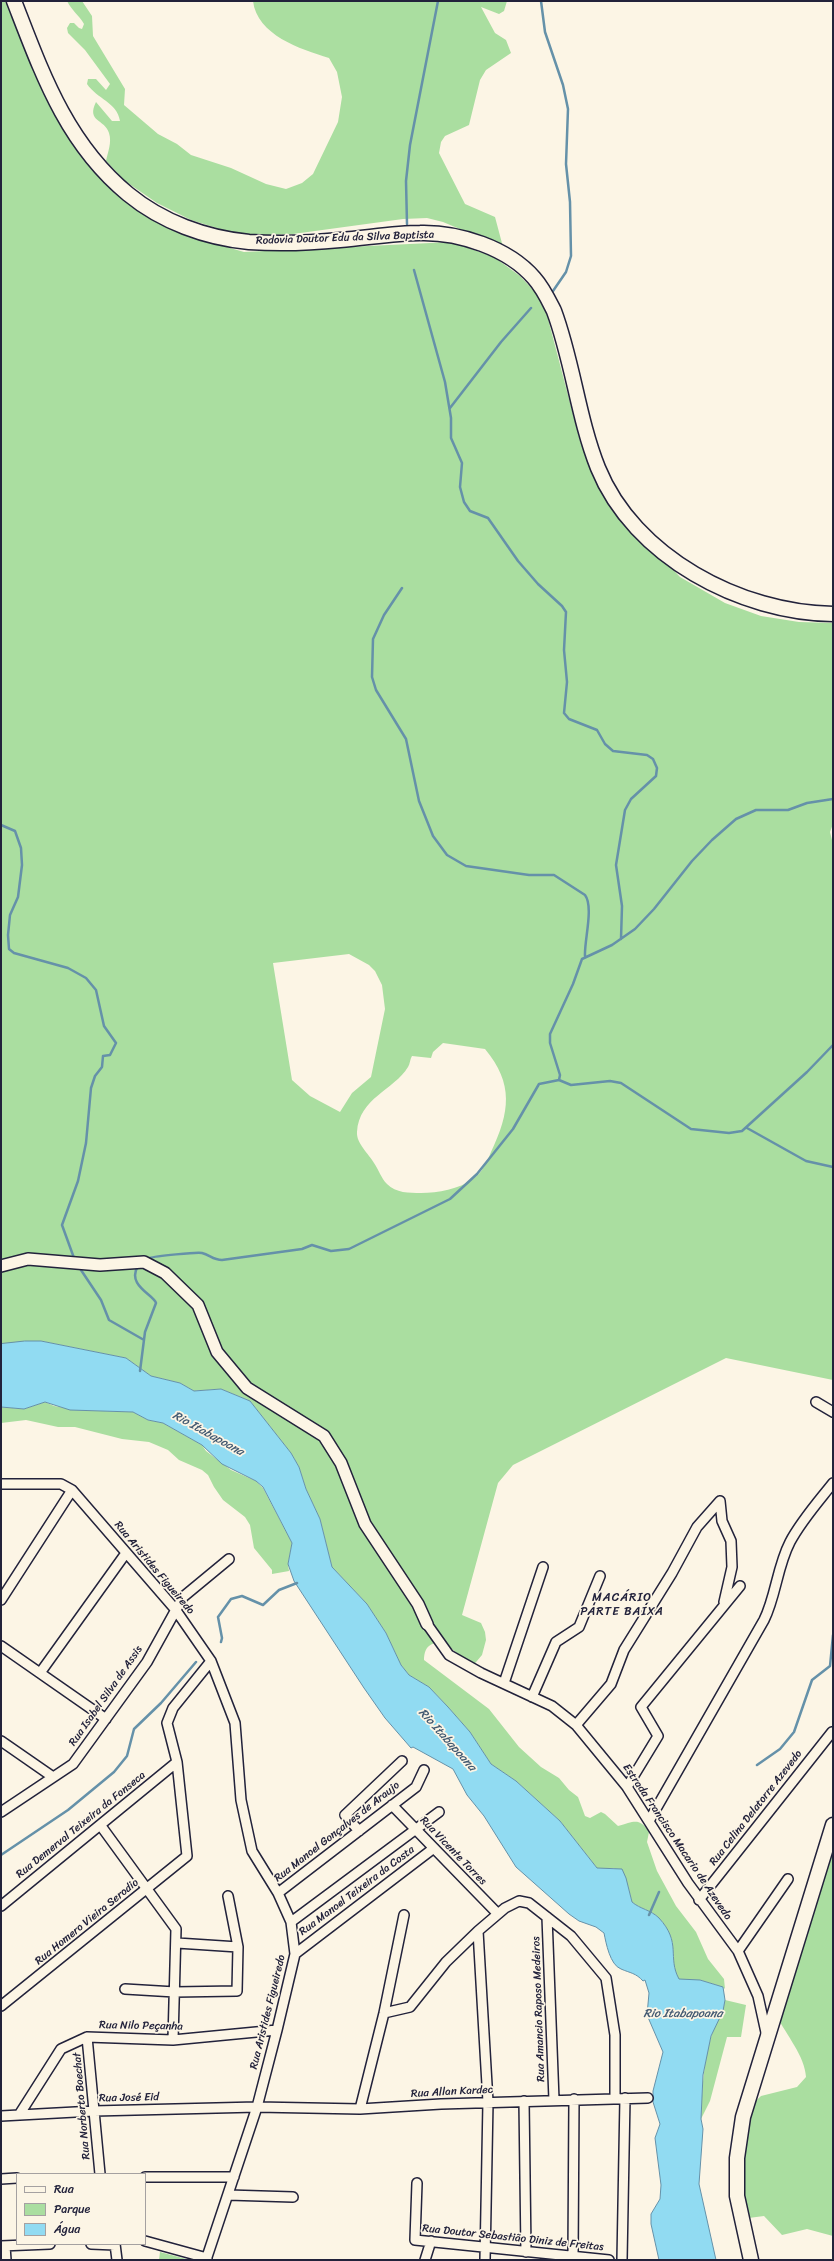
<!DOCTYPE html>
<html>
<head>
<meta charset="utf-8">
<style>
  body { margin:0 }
  #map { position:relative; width:834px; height:2261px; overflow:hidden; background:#fcf5e5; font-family:Sriracha,sans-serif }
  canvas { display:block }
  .frame { position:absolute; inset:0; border:2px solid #22223b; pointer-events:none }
  .legend { position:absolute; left:16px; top:2173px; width:130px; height:72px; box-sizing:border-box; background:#fcf5e5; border:1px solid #a5a1a1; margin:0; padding:5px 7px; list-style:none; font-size:12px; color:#22223b }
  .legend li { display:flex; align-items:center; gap:8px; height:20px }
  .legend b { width:20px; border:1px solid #a5a1a1 }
</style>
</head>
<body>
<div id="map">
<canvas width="834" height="2261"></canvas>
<div class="frame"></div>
<ul class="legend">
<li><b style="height:5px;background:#fcf5e5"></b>Rua</li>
<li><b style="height:11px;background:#aadea0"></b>Parque</li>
<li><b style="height:11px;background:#91dbf2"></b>Água</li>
</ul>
</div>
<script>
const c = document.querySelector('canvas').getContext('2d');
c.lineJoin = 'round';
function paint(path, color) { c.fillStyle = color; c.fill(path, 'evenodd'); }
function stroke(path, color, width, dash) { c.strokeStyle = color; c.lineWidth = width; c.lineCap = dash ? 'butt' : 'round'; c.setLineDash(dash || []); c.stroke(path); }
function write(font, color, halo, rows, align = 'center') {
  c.font = font + ' Sriracha,sans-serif'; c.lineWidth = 3.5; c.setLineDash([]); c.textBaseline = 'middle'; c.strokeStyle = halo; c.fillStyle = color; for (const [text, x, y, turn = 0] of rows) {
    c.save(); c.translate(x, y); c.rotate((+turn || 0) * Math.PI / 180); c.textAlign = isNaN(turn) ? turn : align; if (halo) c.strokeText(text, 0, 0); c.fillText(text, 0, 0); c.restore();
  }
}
paint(new Path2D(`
  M 1,1 L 9,1 L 62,125 L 85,161 L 114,193 L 147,216 L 185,235 L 244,252 L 451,242 L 494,257 L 520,276 L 536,293 L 547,315 L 580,441 L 597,479 L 665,561 L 680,577 L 725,603 L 761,616 L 799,622 L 833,623 L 833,824 L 830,832 L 833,844 L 833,1380 L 726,1358 L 513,1465 L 498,1483 L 462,1615 L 481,1623 L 485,1632 L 486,1640 L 482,1655 L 471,1668 C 461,1658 444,1634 429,1646 C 425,1649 424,1655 424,1660 L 489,1709 L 519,1747 L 541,1767 L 559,1778 L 569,1790 L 578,1797 L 585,1816 L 590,1818 L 601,1812 L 605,1814 L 618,1826 C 634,1822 639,1817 649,1832 L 647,1842 L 657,1871 L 676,1906 L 696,1932 L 708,1959 L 724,1979 L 725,1989 L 723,1987 L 700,1980 L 679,1980 C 667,1957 682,1943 659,1918 C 651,1910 640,1909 632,1902 L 628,1886 L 614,1868 L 605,1870 L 597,1868 L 560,1821 L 516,1781 L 491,1764 L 470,1732 L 448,1707 L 429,1687 L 409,1675 L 401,1665 L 386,1633 L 367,1604 L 332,1567 L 320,1519 L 306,1489 L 299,1467 L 291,1453 L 250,1401 L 221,1389 L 194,1391 L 180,1383 L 151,1376 L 126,1358 L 41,1341 L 1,1344 ZM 349,954 L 369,965 L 375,971 L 382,985 L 385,1009 L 371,1077 L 352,1093 L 340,1112 L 310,1096 L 292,1080 L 273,963 ZM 443,1043 L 485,1049 C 514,1084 510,1112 491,1152 C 487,1162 482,1173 473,1179 C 459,1189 438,1193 421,1193 C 409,1193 396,1193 387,1184 C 381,1178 379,1170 374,1163 C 369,1154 356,1143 357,1132 C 359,1098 394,1090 408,1067 C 410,1064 410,1059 412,1056 L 431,1058 L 433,1052 Z
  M 67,1 L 82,1 L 92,16 L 93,36 L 125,89 L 124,105 L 158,134 L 177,144 L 191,155 L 231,168 L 266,184 L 286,189 L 302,183 L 313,174 L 338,122 L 342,97 L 337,72 L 329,58 C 300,49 257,35 253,1 L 507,1 L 504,11 L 499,14 L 481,7 L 495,33 L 506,40 L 511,53 L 486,70 L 480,80 L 469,125 L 445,136 L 441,142 L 439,153 L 465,204 L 495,217 L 503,247 L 443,222 L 427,218 L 403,219 L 293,234 L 242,236 L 191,220 L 157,203 L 125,181 L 106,161 C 108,152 112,142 109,133 C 105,119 86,122 96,102 L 112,121 L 120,121 C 117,102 97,99 87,84 L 88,79 L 96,79 L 106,90 L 110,84 L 85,50 L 68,33 L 67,28 L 70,23 L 74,23 L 79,28 L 82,29 L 84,24 C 79,15 72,11 67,1 Z
  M 45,1402 L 54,1406 L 78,1410 L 133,1412 L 148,1420 L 163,1423 L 202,1445 L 206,1451 L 231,1470 L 256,1481 L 263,1488 L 292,1543 L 288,1564 L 289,1571 L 272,1574 L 272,1570 L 254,1548 L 250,1525 L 245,1517 L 223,1500 L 214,1487 L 208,1475 L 202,1470 L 179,1460 L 168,1450 L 149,1442 L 122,1439 L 75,1427 L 58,1427 L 26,1420 L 1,1423 L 1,1407 L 24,1409 Z
  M 833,1843 L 833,2236 L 807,2229 L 782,2235 L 764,2216 L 741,2219 L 745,2111 L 761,2096 L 797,2087 L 806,2077 C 805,2056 786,2035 777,2016 Z
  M 725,2000 L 746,2005 L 741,2037 L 727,2037 L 710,2101 L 701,2119 C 702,2091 703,2064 711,2037 C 715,2024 723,2013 725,2000 Z
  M 160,2252 L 190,2260 L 159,2260 Z`), '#aadea0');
const water = new Path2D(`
  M 25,1341 L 41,1341 L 126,1358 L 151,1376 L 180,1383 L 194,1391 L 221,1389 L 250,1401 L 291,1453 L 299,1467 L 306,1489 L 320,1519 L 332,1567 L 367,1604 L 386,1633 L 401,1665 L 409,1675 L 429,1687 L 448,1707 L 470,1732 L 491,1764 L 516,1781 L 560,1821 L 597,1868 L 622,1869 L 626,1878 L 632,1902 C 640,1909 651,1910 659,1918 C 682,1943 667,1957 679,1979 L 700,1980 L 723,1987 L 725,2000 L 723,2011 L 711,2036 L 703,2075 L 701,2119 L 703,2129 L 699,2184 L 716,2260 L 659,2260 L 651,2224 L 651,2214 L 660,2199 L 661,2185 L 655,2138 L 660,2124 L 653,2102 L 653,2091 L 663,2052 L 647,2015 L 649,1993 L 645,1980 L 643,1981 C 636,1973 630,1973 621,1969 C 610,1965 606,1943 604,1933 L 596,1927 L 579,1921 L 569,1914 L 516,1867 L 484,1816 L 467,1795 L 453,1769 L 413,1747 L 411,1748 L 385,1718 L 364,1688 L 294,1581 L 288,1564 L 292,1543 L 263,1487 L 256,1481 L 222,1464 L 202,1445 L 163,1423 L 148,1420 L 133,1412 L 70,1410 L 45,1402 L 24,1409 L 1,1407 L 1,1344 Z`);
paint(water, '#91dbf2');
stroke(water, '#6591a9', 1);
stroke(new Path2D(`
  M 541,1 L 545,32 L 563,85 L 568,109 L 566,164 L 570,202 L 571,256 L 566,272 L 553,291
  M 407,224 L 406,181 L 410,145 L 438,1
  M 414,270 L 445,382 L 451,418 L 451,438 L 462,463 L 460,487 L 464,502 L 470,511 L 488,518 L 518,561 L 538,584 L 562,606 L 566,612 L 564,650 L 567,682 L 564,713 L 569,719 L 597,730 L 605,744 L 613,751 L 647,755 L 653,759 L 657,768 L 656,776 L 631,799 L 625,810 L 616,865 L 622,906 L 621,939
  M 450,408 L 501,342 L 531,308
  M 402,588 L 384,615 L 373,639 L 372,677 L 376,690 L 406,739 L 419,801 L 433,836 L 447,855 L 466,866 L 529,875 L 554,875 L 585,895 C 594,907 584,941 585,956
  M 1,825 L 15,831 L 21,848 L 22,865 L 18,897 L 10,915 L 8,935 L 9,949 L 14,953 L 68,968 L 86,978 L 96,990 L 104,1026 L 116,1043 L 110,1055 L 103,1056 L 102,1067 L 95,1076 L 91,1088 L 86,1143 L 78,1181 L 62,1225 L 74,1258
  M 559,1080 L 560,1075 L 550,1043 L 550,1034 L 573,984 L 582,959 L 612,945 L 635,929 L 654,909 L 692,861 L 712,840 L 736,819 L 756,810 L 788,810 L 807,803 L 833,799
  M 747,1128 L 806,1161 L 833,1167
  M 150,1258 C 155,1256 197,1252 202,1253 C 210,1255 213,1260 222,1260 L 302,1249 L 312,1245 L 331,1251 L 349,1249 L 450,1199 L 477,1174 L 513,1129 L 539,1084 L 559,1080 L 571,1085 L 610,1081 L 621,1083 L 691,1129 L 729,1133 L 742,1131 L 807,1072 L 833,1045
  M 138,1266 C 126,1285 154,1295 156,1303 L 145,1332 L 140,1371
  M 79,1267 L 101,1300 L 109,1320 L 144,1340
  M 221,1642 L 222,1638 L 218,1617 L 231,1599 L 242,1596 L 263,1605 L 279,1590 L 297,1583
  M 757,1765 L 780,1749 L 794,1732 L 812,1680 L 830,1666 L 833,1635
  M 1,1855 L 68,1810 L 114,1772 L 127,1756 L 134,1729 L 161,1703 L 196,1662
  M 649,1915 L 659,1892`), '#6591a9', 2.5);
const minor = new Path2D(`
  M 816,1402 L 833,1412
  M 1,1484 L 61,1484 L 72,1490 L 175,1609 L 211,1661 L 235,1723 L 241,1800 L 252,1851 L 278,1893 L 291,1922 L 295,1954 L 277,2030 L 257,2107 L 206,2260
  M 720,1501 L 722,1521 L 731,1541 L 732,1567 L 724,1602
  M 1,1600 L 72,1490
  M 427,1624 L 449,1655 L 481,1673 L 552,1706 L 576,1725 L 627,1787 L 688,1883 L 738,1951 L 758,1996 L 767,2037
  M 1,1646 L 106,1719
  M 40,1673 L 126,1553
  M 504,1683 L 543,1567
  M 532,1697 L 556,1642 L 579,1627 L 600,1576
  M 576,1725 L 611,1684 L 624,1650 L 672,1573 L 697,1527 L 720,1501
  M 1,1741 L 53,1777
  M 627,1787 L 658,1736 L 641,1707 L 740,1586
  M 392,1805 L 498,1914
  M 1,1812 L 73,1764 L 147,1662 L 183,1597 L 229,1559
  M 649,1821 L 764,1620 C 776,1596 777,1567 790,1542 C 801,1521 818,1502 833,1483
  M 101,1826 L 176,1929 L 173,2040
  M 359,1831 L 345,1815 L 402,1761
  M 278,1893 L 416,1787 L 424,1770
  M 699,1900 L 832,1732
  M 1,1906 L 177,1762
  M 547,1917 L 554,2100
  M 291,1922 L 439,1812
  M 478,1931 L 488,2102 L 485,2260
  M 177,1943 L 238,1947
  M 738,1951 L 788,1879
  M 295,1954 L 434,1848
  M 125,1989 L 175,1992 L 237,1991 L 238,1947 L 228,1896
  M 1,2006 L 187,1856 L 177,1762 L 167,1723 L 173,1708 L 211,1661
  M 384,2013 L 410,2007 L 446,1962 L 478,1931 L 505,1908 L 519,1901 L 529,1903 L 571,1936 L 606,1978 L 615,2035 L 615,2098
  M 87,2037 L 100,2174
  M 524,2101 L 526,2252
  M 360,2109 L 384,2013 L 404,1915
  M 19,2115 L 61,2049 L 87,2037 L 173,2040 L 277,2030
  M 1,2116 L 94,2111 L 257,2107 L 360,2109 L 441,2104 L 648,2098
  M 145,2177 L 234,2177
  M 1,2179 L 17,2178
  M 417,2183 L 415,2240 L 609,2260
  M 228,2195 L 293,2197
  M 145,2241 L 207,2258
  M 91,2244 L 115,2245
  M 115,2244 L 117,2260
  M 1,2246 L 50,2244
  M 5,2246 L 6,2260
  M 573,2257 L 574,2099
  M 425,2260 L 431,2241
  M 622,2260 L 625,2098`);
const tertiary = new Path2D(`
  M 1,1266 L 28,1259 L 100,1265 L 144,1262 L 165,1273 L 198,1305 L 217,1352 L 247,1388 L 324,1436 L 341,1463 L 365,1524 L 418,1604 L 427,1624`);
const primary = new Path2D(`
  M 14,1 C 42,73 66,143 128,194 C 162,222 206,238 249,242 C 279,244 310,243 340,240 C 367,238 393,233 420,233 C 459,232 508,248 534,278 C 543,288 548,299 554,311 C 573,362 578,418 598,468 C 634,557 741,613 833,614
  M 751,2260 L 737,2196 L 737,2158 L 743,2117 L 833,1825`);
stroke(minor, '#22223b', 12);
stroke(tertiary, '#22223b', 14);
stroke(primary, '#22223b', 17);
stroke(minor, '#fcf5e5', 9);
stroke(tertiary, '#fcf5e5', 11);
stroke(primary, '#fcf5e5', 14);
write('11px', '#22223b', '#fcf5e5', [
  ["Rodovia Doutor Edu da Silva Baptista",345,238,-2],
  ["Rua Aristides Figueiredo",154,1568,50],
  ["Rua Isabel Silva de Assis",106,1696,-55],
  ["Rua Celina Delatorre Azevedo",756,1808,-52],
  ["Rua Demerval Teixeira da Fonseca",81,1825,-39],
  ["Rua Manoel Gonçalves de Araujo",337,1832,-38],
  ["Estrada Francisco Macario de Azevedo",677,1842,56],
  ["Rua Vicente Torres",453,1851,46],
  ["Rua Manoel Teixeira da Costa",357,1891,-37],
  ["Rua Homero Vieira Serodio",87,1922,-39],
  ["Rua Amancio Raposo Medeiros",539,2009,-92],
  ["Rua Aristides Figueiredo",268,2012,-76],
  ["Rua Nilo Peçanha",141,2026,1],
  ["Rua Allan Kardec",452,2092,-3],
  ["Rua José Eid",129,2098,-1],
  ["Rua Norberto Boechat",82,2106,-95],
  ["Rua Doutor Sebastião Diniz de Freitas",513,2238,6]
]);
write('italic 12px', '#435a72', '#fcf5e5', [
  ["Rio Itabapoana",208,1434,29],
  ["Rio Itabapoana",447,1740,48],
  ["Rio Itabapoana",683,2014]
]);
c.letterSpacing = '1px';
write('12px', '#22223b', '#fcf5e5', [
  ["MACÁRIO",622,1598],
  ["PARTE BAIXA",622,1612]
]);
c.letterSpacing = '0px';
</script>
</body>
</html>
